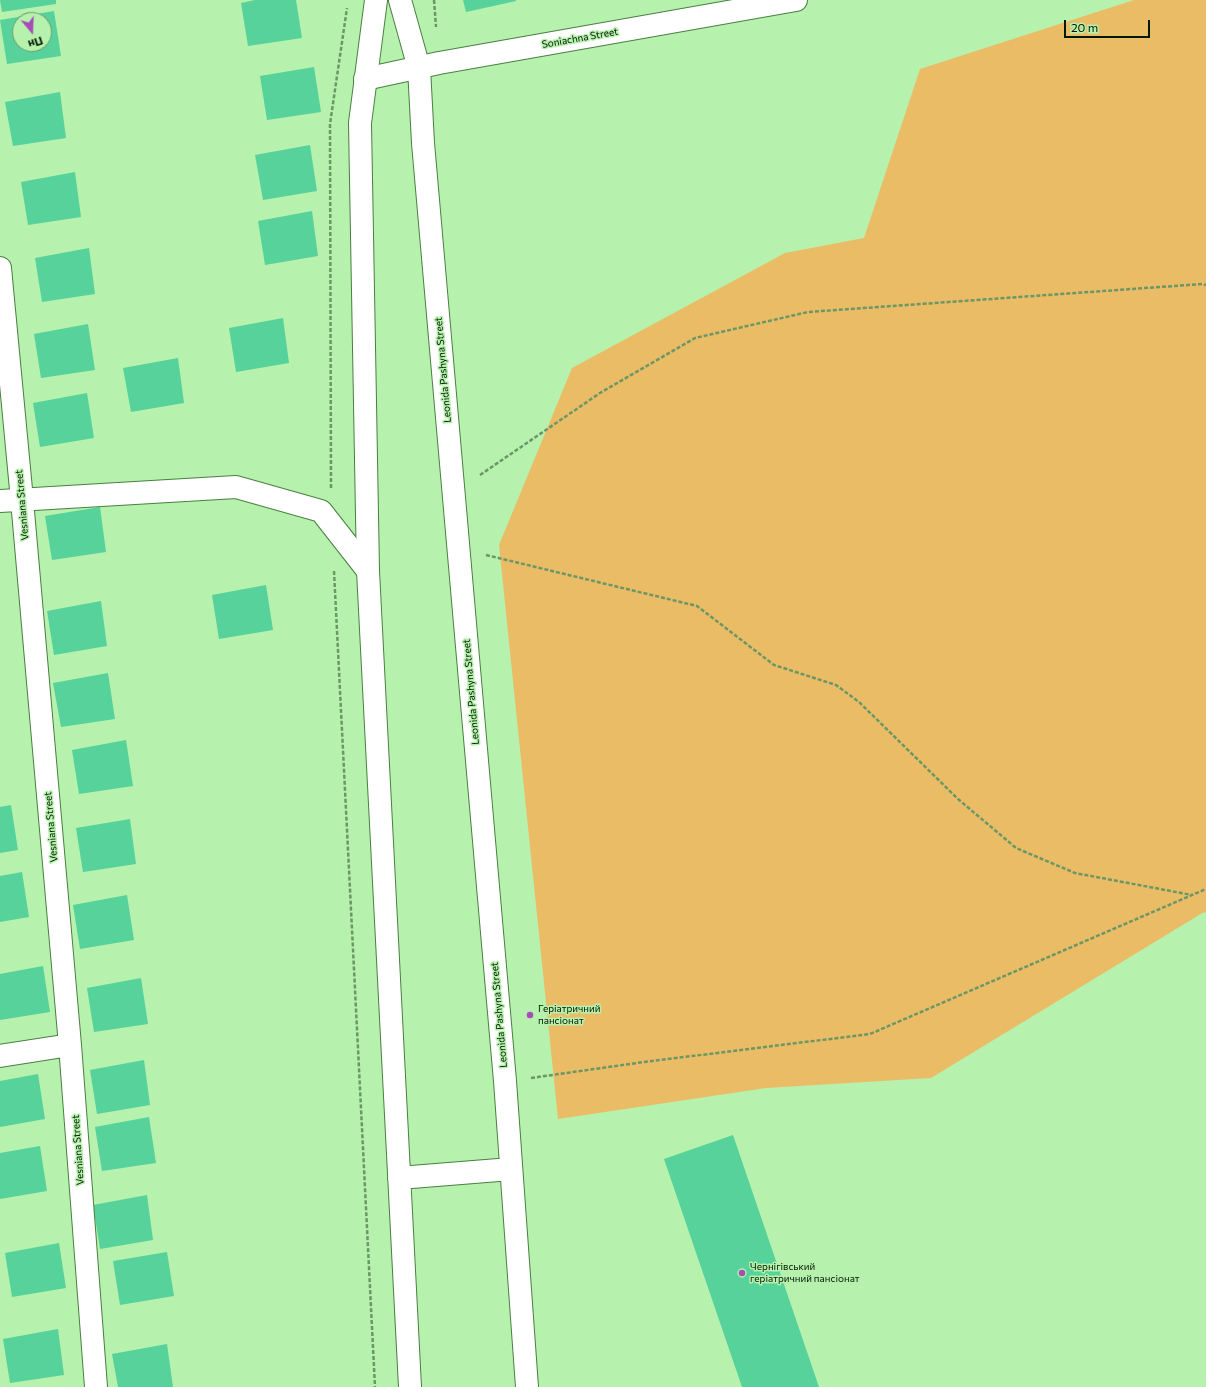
<!DOCTYPE html>
<html>
<head>
<meta charset="utf-8">
<style>
  body { margin:0 }
  #map { position:relative; width:1206px; height:1387px; overflow:hidden; background:#b6f1ad; font-family:Commissioner,sans-serif }
  canvas { display:block }
  .north { position:absolute; left:12px; top:12px; width:40px; height:40px; box-sizing:border-box; background:#b6f1ad; border:1px solid #6e9a69; border-radius:50%; rotate:161deg; font-size:11px; font-weight:700; line-height:16px; text-align:center; color:#031802 }
  .north::after { content:''; display:block; margin:auto; width:14px; height:18px; background:#a74db8; clip-path:polygon(50% 0,100% 100%,50% 72%,0 100%) }
  .scale { position:absolute; left:1064px; top:20px; width:86px; height:18px; box-sizing:border-box; border:2px solid #031802; border-top:0; padding-left:5px; font-size:12px; line-height:14px; white-space:nowrap; color:#031802; -webkit-text-stroke:3px #b6f1ad; paint-order:stroke }
</style>
</head>
<body>
<div id="map">
<canvas width="1206" height="1387"></canvas>
<div class="north">Пн</div>
<div class="scale">20 m</div>
</div>
<script>
const c = document.querySelector('canvas').getContext('2d');
c.lineJoin = 'round';
function paint(path, color) { c.fillStyle = color; c.fill(path, 'evenodd'); }
function stroke(path, color, width, dash) { c.strokeStyle = color; c.lineWidth = width; c.lineCap = dash ? 'butt' : 'round'; c.setLineDash(dash || []); c.stroke(path); }
function write(font, color, halo, rows, align = 'center') {
  c.font = font + ' Commissioner,sans-serif'; c.lineWidth = 3; c.setLineDash([]); c.textBaseline = 'middle'; c.strokeStyle = halo; c.fillStyle = color; for (const [text, x, y, turn = 0] of rows) {
    c.save(); c.translate(x, y); c.rotate((+turn || 0) * Math.PI / 180); c.textAlign = isNaN(turn) ? turn : align; if (halo) c.strokeText(text, 0, 0); c.fillText(text, 0, 0); c.restore();
  }
}
paint(new Path2D(`
  M 1134,0 L 1206,0 L 1206,913 L 1204,912 L 931,1078 L 766,1088 L 558,1119 L 499,545 L 572,368 L 785,253 L 864,238 L 920,69 Z`), '#ebbc66');
paint(new Path2D(`
  M 0,0 L 56,0 L 56,4 L 2,12 Z
  M 255,0 L 296,0 L 302,38 L 248,46 L 241,3 Z
  M 463,0 L 516,0 L 516,1 L 466,12 Z
  M 54,11 L 61,56 L 7,64 L 0,20 ZM 20,20 L 44,20 L 44,44 L 20,44 Z
  M 314,67 L 321,112 L 267,120 L 260,76 Z
  M 60,92 L 66,138 L 13,146 L 5,102 Z
  M 310,145 L 317,191 L 263,200 L 255,155 Z
  M 75,172 L 81,217 L 28,225 L 21,182 Z
  M 312,211 L 318,256 L 265,265 L 258,221 Z
  M 89,248 L 95,294 L 42,302 L 35,258 Z
  M 283,318 L 289,363 L 236,372 L 229,328 Z
  M 88,324 L 95,370 L 41,378 L 34,334 Z
  M 178,358 L 184,403 L 131,412 L 123,368 Z
  M 87,393 L 94,438 L 40,447 L 33,403 Z
  M 100,507 L 106,552 L 52,560 L 45,516 Z
  M 266,585 L 273,630 L 219,639 L 212,595 Z
  M 101,601 L 107,646 L 54,655 L 47,611 Z
  M 108,673 L 115,719 L 61,727 L 53,683 Z
  M 126,740 L 133,786 L 79,794 L 72,750 Z
  M 11,805 L 18,850 L 0,853 L 0,807 Z
  M 130,819 L 136,864 L 83,872 L 76,828 Z
  M 22,872 L 29,917 L 0,922 L 0,876 Z
  M 127,895 L 134,940 L 80,949 L 73,905 Z
  M 43,966 L 50,1012 L 0,1020 L 0,974 Z
  M 141,978 L 148,1024 L 94,1032 L 87,988 Z
  M 144,1060 L 150,1105 L 97,1114 L 90,1070 Z
  M 38,1074 L 45,1119 L 0,1127 L 0,1081 Z
  M 149,1117 L 156,1163 L 102,1171 L 95,1127 Z
  M 733,1135 L 819,1387 L 742,1387 L 664,1159 Z
  M 40,1146 L 47,1191 L 0,1199 L 0,1153 Z
  M 147,1195 L 153,1240 L 100,1249 L 93,1205 Z
  M 59,1243 L 66,1288 L 12,1297 L 5,1253 Z
  M 167,1252 L 174,1296 L 120,1305 L 113,1261 Z
  M 58,1329 L 64,1375 L 10,1383 L 3,1339 Z
  M 167,1344 L 173,1387 L 118,1387 L 112,1354 Z`), '#56d29a');
const minor = new Path2D(`
  M 365,79 L 439,63 L 796,0
  M 0,268 L 22,500 L 70,1045 L 96,1387
  M 0,501 L 236,487 L 321,511 L 368,571
  M 0,1056 L 70,1045`);
const secondary = new Path2D(`
  M 376,0 L 360,123 L 368,571 L 410,1387
  M 400,0 L 419,68 L 423,143 L 505,1081 L 527,1387
  M 399,1178 L 511,1169`);
stroke(minor, '#497f41', 24);
stroke(secondary, '#497f41', 24);
stroke(new Path2D(`
  M 434,0 L 436,27
  M 480,475 L 600,393 L 695,338 L 808,312 L 1202,284 L 1206,285
  M 331,488 L 330,124 L 347,8
  M 486,555 L 697,606 L 774,665 L 836,685 L 859,702 L 958,799 L 1016,848 L 1075,873 L 1192,895
  M 334,571 L 375,1387
  M 531,1078 L 644,1062 L 870,1034 L 1206,889`), '#6b9766', 2.5, [4, 2]);
stroke(minor, '#fff', 22);
stroke(secondary, '#fff', 22);
for (const [x, y, r, color] of [
  [530,1015,4,"#a74db8"],
  [742,1273,4,"#a74db8"]
]) { const dot = new Path2D(); dot.arc(x, y, r, 0, 2 * Math.PI); c.fillStyle = color; c.fill(dot); stroke(dot, '#b6f1ad', 1.5); }
write('10px', '#031802', '#b6f1ad', [
  ["Soniachna Street",580,38,-10],
  ["Leonida Pashyna Street",443,370,-95],
  ["Vesniana Street",22,505,-95],
  ["Leonida Pashyna Street",471,692,-95],
  ["Vesniana Street",51,827,-95],
  ["Leonida Pashyna Street",499,1015,-95],
  ["Vesniana Street",78,1150,-94]
]);
write('10px', '#031802', '#b6f1ad', [
  ["Геріатричний",538,1009],
  ["пансіонат",538,1021],
  ["Чернігівський",750,1267],
  ["геріатричний пансіонат",750,1279]
], 'left');
</script>
</body>
</html>
